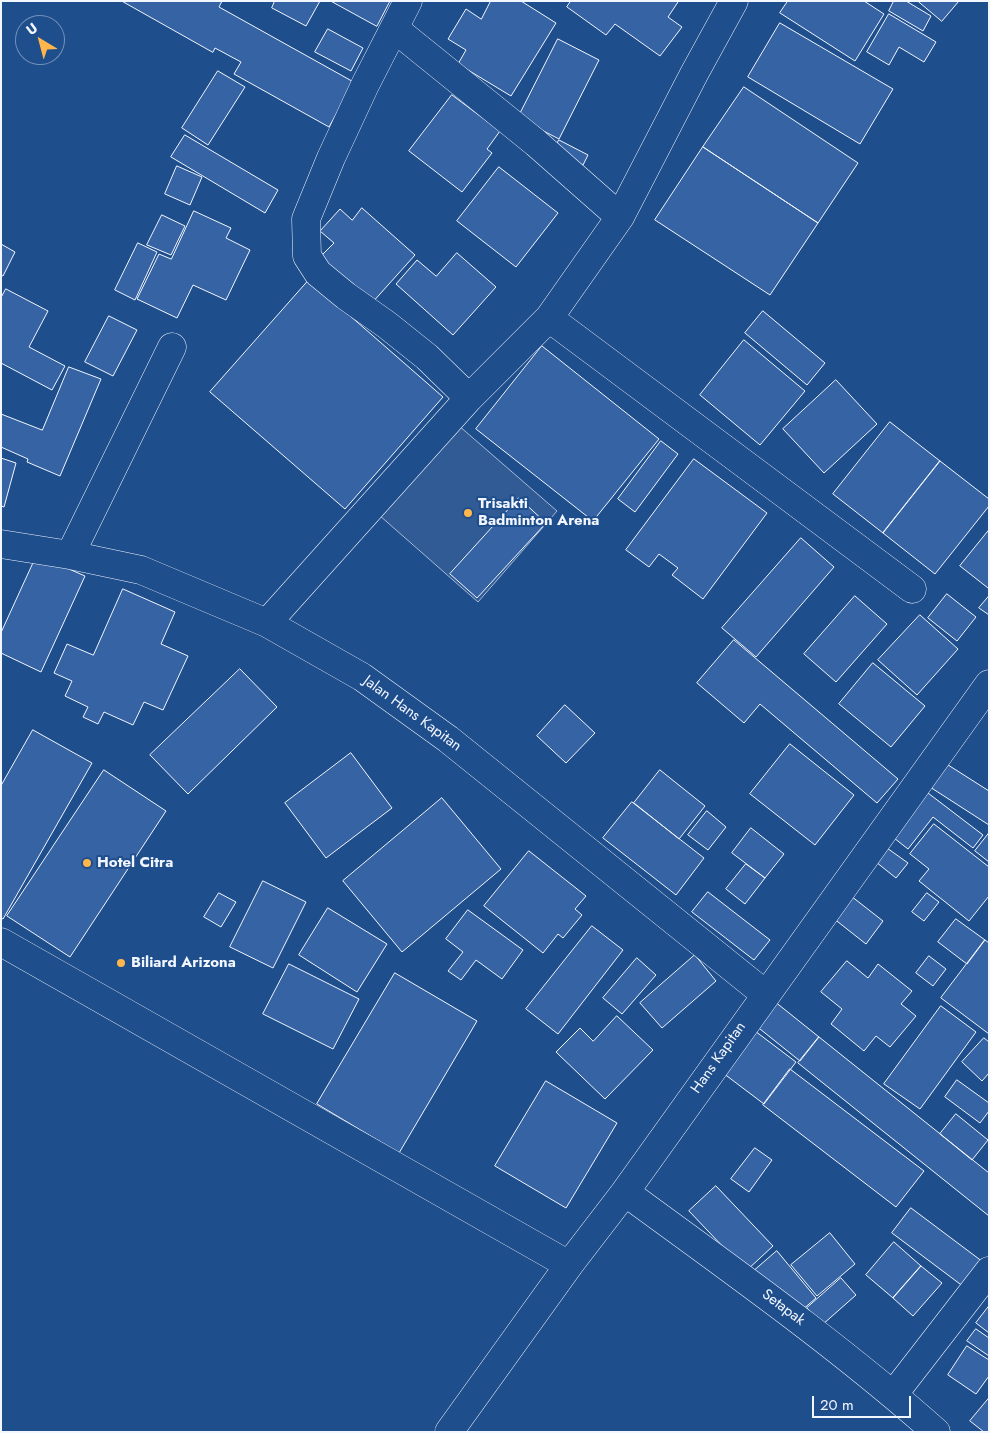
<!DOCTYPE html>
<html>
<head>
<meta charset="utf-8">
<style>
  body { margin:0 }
  #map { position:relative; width:990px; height:1433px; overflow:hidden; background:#1f4e8c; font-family:Jost,sans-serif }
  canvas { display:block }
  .frame { position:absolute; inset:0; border:2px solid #f2f6ff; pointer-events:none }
  .north { position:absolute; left:15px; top:15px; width:50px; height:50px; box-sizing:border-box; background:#1f4e8c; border:1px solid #7391ba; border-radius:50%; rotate:323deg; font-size:14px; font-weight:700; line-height:20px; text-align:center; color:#f2f6ff }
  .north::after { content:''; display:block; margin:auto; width:18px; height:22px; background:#ffb74d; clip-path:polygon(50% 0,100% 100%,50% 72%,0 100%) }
  .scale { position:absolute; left:812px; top:1396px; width:99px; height:22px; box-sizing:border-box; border:2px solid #f2f6ff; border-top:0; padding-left:6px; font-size:15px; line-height:18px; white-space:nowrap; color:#f2f6ff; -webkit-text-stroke:4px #1f4e8c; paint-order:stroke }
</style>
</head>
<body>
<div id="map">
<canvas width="990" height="1433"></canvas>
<div class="frame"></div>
<div class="north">U</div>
<div class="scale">20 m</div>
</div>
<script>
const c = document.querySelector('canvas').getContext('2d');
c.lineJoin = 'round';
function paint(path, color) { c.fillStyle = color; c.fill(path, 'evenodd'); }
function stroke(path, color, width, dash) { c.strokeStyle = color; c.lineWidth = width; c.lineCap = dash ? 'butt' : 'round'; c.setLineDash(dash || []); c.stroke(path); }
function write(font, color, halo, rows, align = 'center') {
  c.font = font + ' Jost,sans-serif'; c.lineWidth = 4; c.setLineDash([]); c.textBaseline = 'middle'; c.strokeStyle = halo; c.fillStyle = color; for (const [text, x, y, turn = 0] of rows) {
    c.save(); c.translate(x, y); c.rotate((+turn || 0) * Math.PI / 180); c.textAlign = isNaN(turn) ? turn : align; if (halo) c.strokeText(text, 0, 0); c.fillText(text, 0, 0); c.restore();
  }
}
const built = new Path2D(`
  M 458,425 L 557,511 L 478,602 L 379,515 Z`);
paint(built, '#305b95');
stroke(built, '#a8bbd7', 1);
const building = new Path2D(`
  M 122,1 L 222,1 L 219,7 L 359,85 L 349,91 L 329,127 L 234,74 L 241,62 L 215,48 L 213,52 Z
  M 275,1 L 320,1 L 306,26 L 272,8 Z
  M 331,1 L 390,1 L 377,26 Z
  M 491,1 L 521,1 L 556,23 L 511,96 L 458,64 L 466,50 L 448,39 L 466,9 L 481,19 Z
  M 571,1 L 676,1 L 678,2 L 668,17 L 682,27 L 660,56 L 615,24 L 606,35 L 567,7 Z
  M 788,1 L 864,1 L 884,14 L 855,61 L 780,13 Z
  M 894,1 L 906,1 L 931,16 L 923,31 L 889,11 Z
  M 918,1 L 959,1 L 942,21 Z
  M 889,14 L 936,42 L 924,62 L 899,47 L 889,65 L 867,52 Z
  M 780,23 L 893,89 L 860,144 L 748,77 Z
  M 328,29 L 363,48 L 351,71 L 315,52 Z
  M 558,39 L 599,60 L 559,139 L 518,118 Z
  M 218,71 L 245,87 L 208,145 L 182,128 Z
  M 744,87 L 858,163 L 818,223 L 703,147 Z
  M 452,95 L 500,131 L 487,149 L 492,153 L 462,192 L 409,151 Z
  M 185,135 L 278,190 L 265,213 L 171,157 Z
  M 559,140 L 588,155 L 583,165 L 554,150 Z
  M 703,147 L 818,223 L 770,295 L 655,220 Z
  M 177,166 L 202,177 L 190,205 L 165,194 Z
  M 499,167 L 558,213 L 516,267 L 457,221 Z
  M 362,208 L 415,255 L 371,304 L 320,257 L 334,243 L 320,231 L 340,209 L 352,220 Z
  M 194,211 L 231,228 L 226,238 L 250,250 L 226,300 L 193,285 L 177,318 L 137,299 L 159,254 L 171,259 Z
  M 162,215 L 185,226 L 171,255 L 147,245 Z
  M 138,243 L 157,252 L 135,300 L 115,290 Z
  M 1,244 L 15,252 L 3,276 L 1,275 Z
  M 457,253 L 496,287 L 453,335 L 396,284 L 417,260 L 436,276 Z
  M 309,280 L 443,397 L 345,509 L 210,392 Z
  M 6,289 L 48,311 L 29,347 L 65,366 L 52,390 L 1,363 L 1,298 Z
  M 763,311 L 825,363 L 807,385 L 745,333 Z
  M 109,316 L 137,330 L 113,376 L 85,362 Z
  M 744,340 L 805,391 L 760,445 L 700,395 Z
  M 542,346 L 659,439 L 593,521 L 476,429 Z
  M 69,367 L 101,379 L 60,476 L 27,462 L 28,459 L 1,447 L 1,414 L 42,430 Z
  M 836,380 L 877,424 L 824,473 L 783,429 Z
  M 890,422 L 940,461 L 883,533 L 833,494 Z
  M 661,441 L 678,454 L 635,512 L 618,499 Z
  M 1,458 L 16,463 L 4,507 L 1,506 Z
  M 694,459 L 767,513 L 703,599 L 672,575 L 678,568 L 659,554 L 649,567 L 626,550 Z
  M 940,461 L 989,499 L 989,506 L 935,574 L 883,533 Z
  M 519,498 L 546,523 L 477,598 L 450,574 Z
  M 989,530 L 989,587 L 988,588 L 960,566 Z
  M 801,538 L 834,567 L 756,657 L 722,628 Z
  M 37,555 L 85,576 L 41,672 L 1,653 L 1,633 Z
  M 123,589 L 175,612 L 161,644 L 188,656 L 163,710 L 144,702 L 133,725 L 104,712 L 98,724 L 83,717 L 88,707 L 65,696 L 72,681 L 54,673 L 67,644 L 93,655 Z
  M 947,594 L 976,617 L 957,641 L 928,618 Z
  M 855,596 L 887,624 L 836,682 L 804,654 Z
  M 989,596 L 989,615 L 979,608 Z
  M 920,615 L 958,649 L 917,695 L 878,660 Z
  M 734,640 L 898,779 L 877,803 L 760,704 L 744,723 L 697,683 Z
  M 873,663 L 925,706 L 891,747 L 839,704 Z
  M 240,669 L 277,707 L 188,794 L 150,755 Z
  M 565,705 L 595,733 L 566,763 L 537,736 Z
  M 33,730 L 92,763 L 3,919 L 1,918 L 1,786 Z
  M 790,744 L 854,795 L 815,845 L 750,794 Z
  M 351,753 L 392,808 L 326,858 L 285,803 Z
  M 945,763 L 989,791 L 989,825 L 930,787 Z
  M 104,770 L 166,811 L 70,957 L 7,916 Z
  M 660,770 L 705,806 L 679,839 L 634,803 Z
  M 924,790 L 983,835 L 973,848 L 933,817 L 908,849 L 889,834 Z
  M 442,798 L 501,869 L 402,952 L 343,881 Z
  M 632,802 L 704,858 L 676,895 L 603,838 Z
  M 707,811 L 726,827 L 708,850 L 688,835 Z
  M 934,824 L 989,867 L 989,896 L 969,921 L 919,881 L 929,869 L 910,854 Z
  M 751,828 L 784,854 L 765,878 L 732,853 Z
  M 989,833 L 989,862 L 975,851 Z
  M 887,848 L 908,863 L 896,878 L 876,862 Z
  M 529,851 L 586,896 L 575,909 L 582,915 L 563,938 L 558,934 L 543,953 L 484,906 Z
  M 746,864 L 765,878 L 745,904 L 726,889 Z
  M 263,881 L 306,902 L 273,968 L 230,947 Z
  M 708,892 L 770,940 L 754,960 L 692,912 Z
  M 219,893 L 236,902 L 221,927 L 204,917 Z
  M 927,893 L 939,902 L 924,921 L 912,912 Z
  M 851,896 L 883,921 L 866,944 L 833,918 Z
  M 328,908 L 387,944 L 357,992 L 299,955 Z
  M 468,910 L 523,950 L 502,979 L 476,960 L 461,980 L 448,971 L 463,952 L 446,939 Z
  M 956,919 L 985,940 L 967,964 L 938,942 Z
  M 592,926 L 623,950 L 558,1034 L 526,1009 Z
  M 985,940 L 989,943 L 989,1034 L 941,998 Z
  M 695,955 L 716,981 L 662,1028 L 640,1003 Z
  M 929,956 L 946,969 L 933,986 L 916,973 Z
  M 637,958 L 656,975 L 622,1014 L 603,998 Z
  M 847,961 L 868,978 L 878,964 L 912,991 L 901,1004 L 916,1016 L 890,1047 L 876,1036 L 864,1051 L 831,1024 L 842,1009 L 821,992 Z
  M 289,964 L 359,999 L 333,1049 L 263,1014 Z
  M 395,973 L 477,1021 L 399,1153 L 317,1104 Z
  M 774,1001 L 819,1037 L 800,1061 L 755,1025 Z
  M 941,1006 L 976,1032 L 920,1109 L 884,1084 Z
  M 617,1016 L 653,1050 L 605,1099 L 556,1052 L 580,1028 L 593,1041 Z
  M 751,1028 L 796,1062 L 764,1104 L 719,1070 Z
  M 819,1037 L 989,1173 L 989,1216 L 798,1063 Z
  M 984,1038 L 989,1042 L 989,1073 L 982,1081 L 962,1062 Z
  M 790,1069 L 924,1171 L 896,1207 L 763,1105 Z
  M 957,1080 L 989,1103 L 989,1111 L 980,1123 L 945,1097 Z
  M 546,1081 L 617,1123 L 566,1208 L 495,1166 Z
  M 956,1114 L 988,1140 L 972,1160 L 940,1134 Z
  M 755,1148 L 772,1160 L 749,1192 L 731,1179 Z
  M 716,1186 L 773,1246 L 746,1271 L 689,1211 Z
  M 911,1208 L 983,1262 L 964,1287 L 892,1233 Z
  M 830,1233 L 855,1264 L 817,1296 L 791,1265 Z
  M 894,1242 L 921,1266 L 893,1298 L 866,1275 Z
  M 777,1251 L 816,1298 L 794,1317 L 755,1270 Z
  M 921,1266 L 942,1283 L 913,1316 L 893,1298 Z
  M 841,1278 L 856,1295 L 822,1325 L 807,1308 Z
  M 989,1306 L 989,1333 L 976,1323 Z
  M 976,1329 L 989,1338 L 989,1356 L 967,1341 Z
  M 967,1346 L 989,1360 L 989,1376 L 976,1394 L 948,1375 Z
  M 989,1398 L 989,1432 L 984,1432 L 970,1421 Z`);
paint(building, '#3563a3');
stroke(building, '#f2f6ff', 1);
const minor = new Path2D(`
  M 395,29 L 536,143 L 620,217
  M 549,318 L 912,589
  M 469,398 L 549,318 L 620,217 L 694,74 L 734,1
  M 1,544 L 70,555 L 141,570 L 267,623 L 362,677 L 448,739 L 765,994
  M 70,555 L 172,347
  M 267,623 L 469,398 L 427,357 L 387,325 L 346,296 L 318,273 L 307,256 L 306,219 L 331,158 L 365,85 L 408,1
  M 1,942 L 569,1265
  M 625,1192 C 730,1269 838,1345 936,1432
  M 893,1395 L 989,1271
  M 449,1432 L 569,1265 L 625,1192 L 989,684`);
stroke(minor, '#f2f6ff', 29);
stroke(minor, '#1f4e8c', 28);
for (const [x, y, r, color] of [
  [468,513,5,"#ffb74d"],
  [87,863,5,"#ffb74d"],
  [121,963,5,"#ffb74d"]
]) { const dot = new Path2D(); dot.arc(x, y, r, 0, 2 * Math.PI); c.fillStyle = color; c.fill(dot); stroke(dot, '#1f4e8c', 2); }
write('bold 15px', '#f2f6ff', '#1f4e8c', [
  ["Trisakti",478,504],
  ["Badminton Arena",478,521],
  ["Hotel Citra",97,863],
  ["Biliard Arizona",131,963]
], 'left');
write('15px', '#f2f6ff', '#1f4e8c', [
  ["Jalan Hans Kapitan",412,714,36],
  ["Hans Kapitan",719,1058,-55],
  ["Setapak",783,1308,37]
]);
</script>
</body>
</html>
